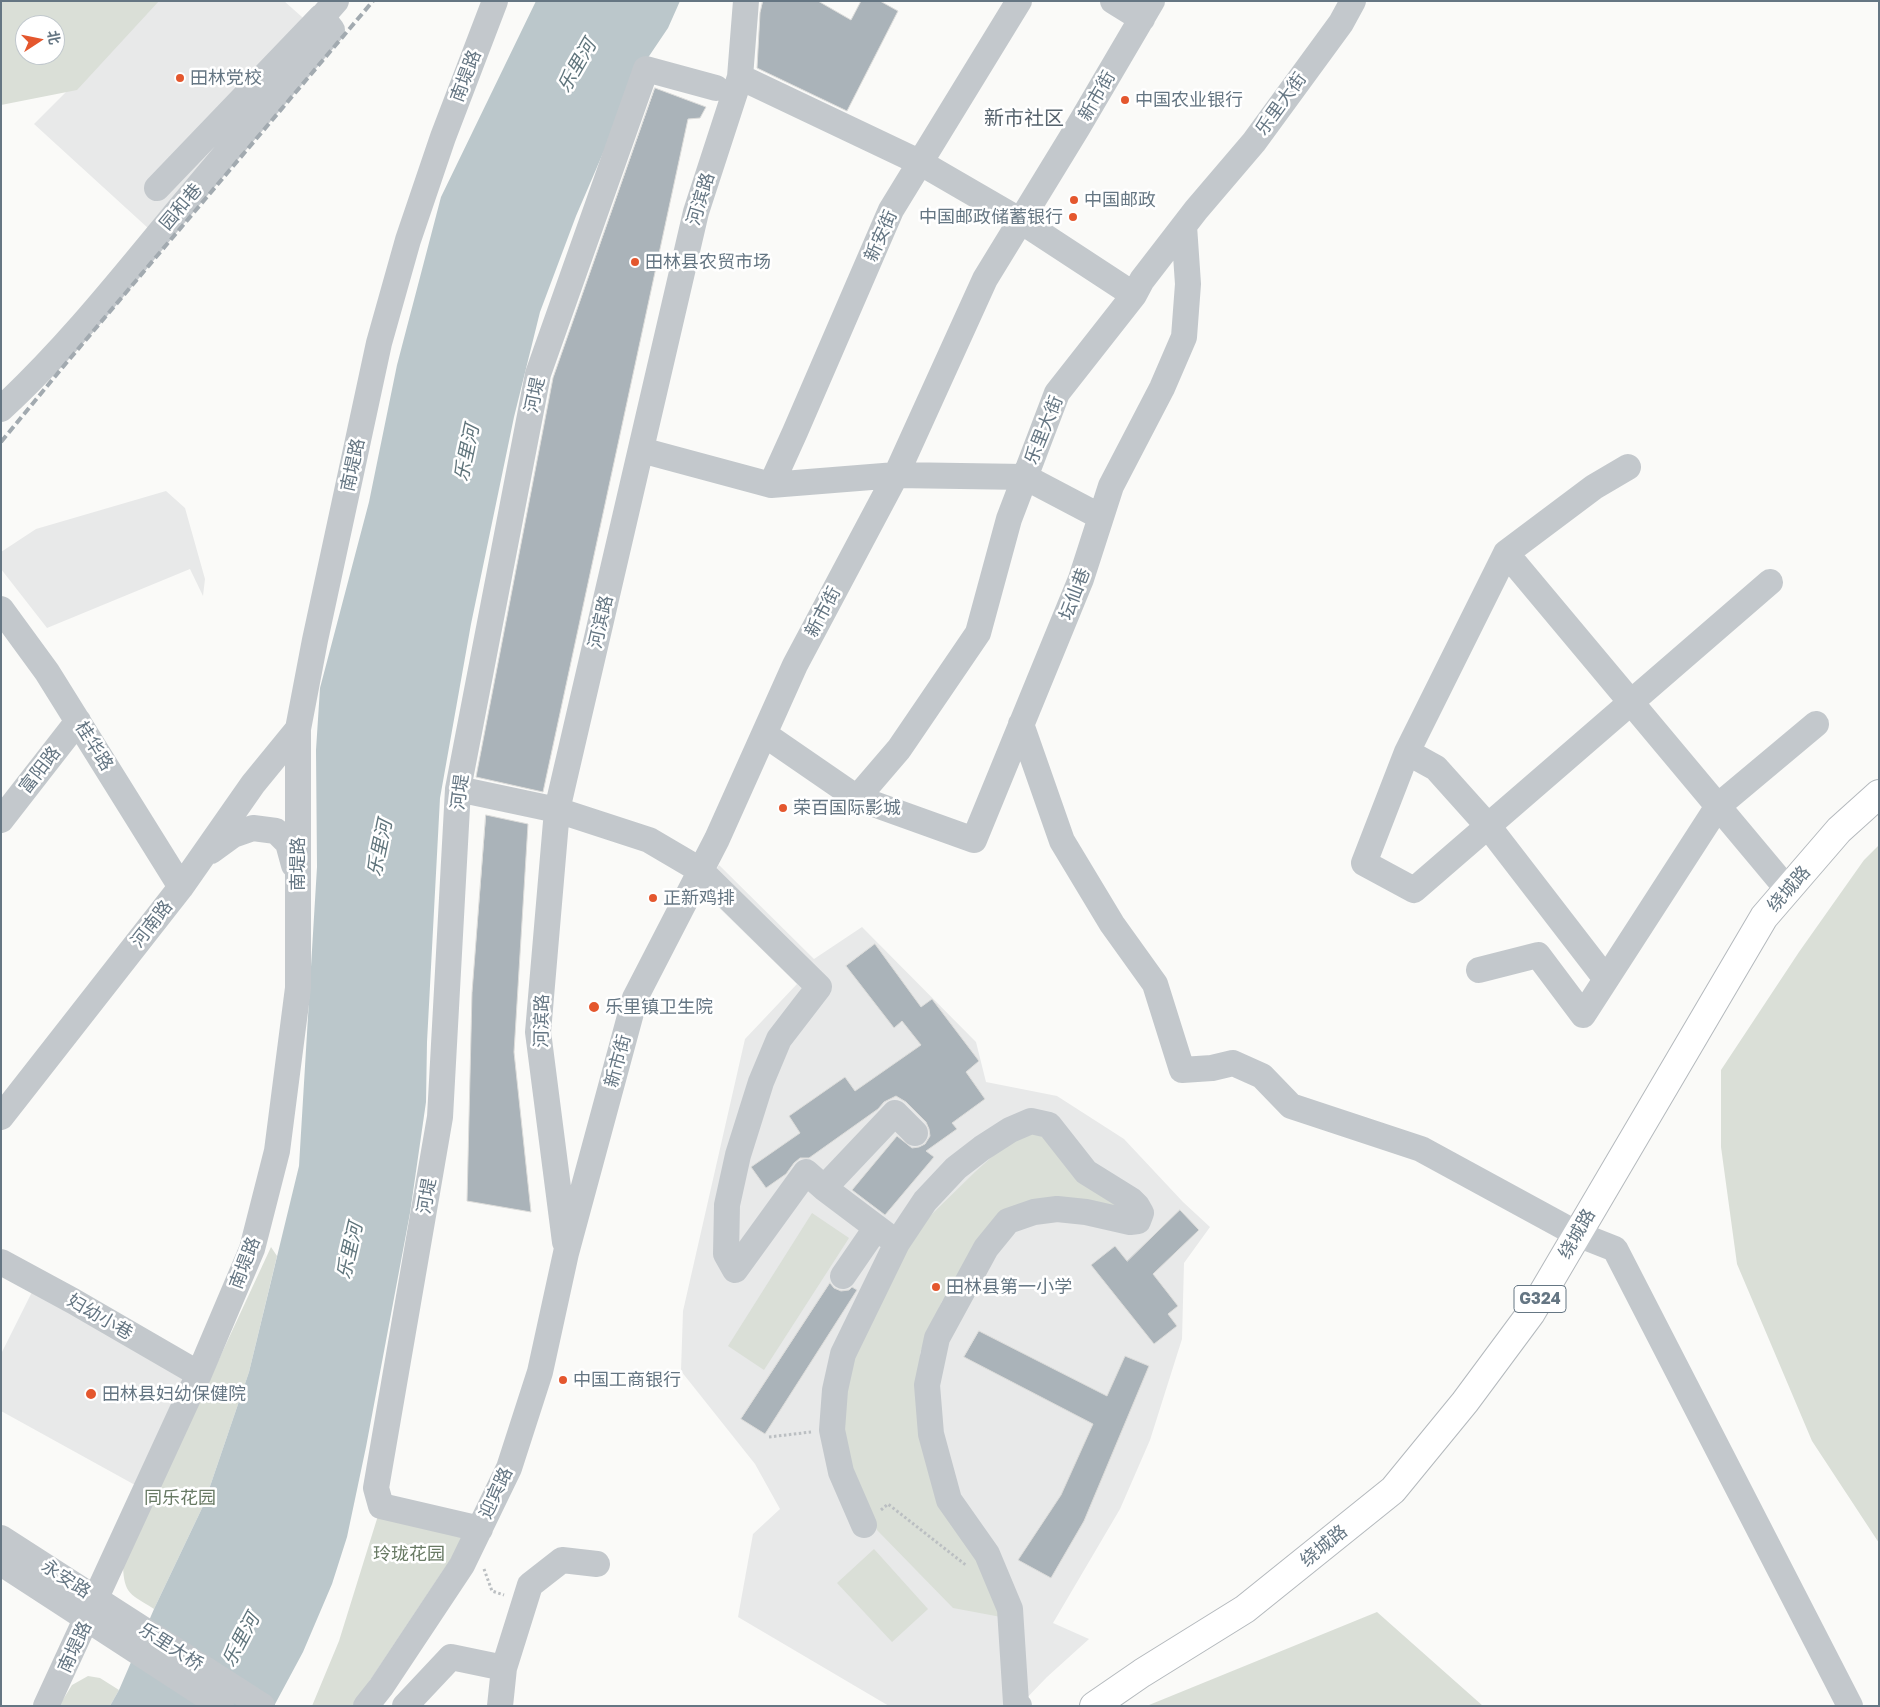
<!DOCTYPE html>
<html>
<head>
<meta charset="utf-8">
<style>
  body { margin:0 }
  #map { position:relative; width:1880px; height:1707px; overflow:hidden; background:#fafaf8; font-family:"Golos Text","Noto Sans SC",sans-serif }
  canvas { display:block }
  .frame { position:absolute; inset:0; border:2px solid #657683; pointer-events:none }
  .north { position:absolute; left:15px; top:15px; width:50px; height:50px; box-sizing:border-box; background:#fff; border:1px solid #c1c8cd; border-radius:50%; rotate:79deg; font-size:14px; font-weight:700; line-height:20px; text-align:center; color:#657683 }
  .north::after { content:''; display:block; margin:auto; width:18px; height:22px; background:#e4572e; clip-path:polygon(50% 0,100% 100%,50% 72%,0 100%) }
</style>
</head>
<body>
<div id="map">
<canvas width="1880" height="1707"></canvas>
<div class="frame"></div>
<div class="north">北</div>
</div>
<script>
const c = document.querySelector('canvas').getContext('2d');
c.lineJoin = 'round';
function paint(path, color) { c.fillStyle = color; c.fill(path, 'evenodd'); }
function stroke(path, color, width, dash) { c.strokeStyle = color; c.lineWidth = width; c.lineCap = dash ? 'butt' : 'round'; c.setLineDash(dash || []); c.stroke(path); }
function write(font, color, halo, rows, align = 'center') {
  c.font = font + ' "Golos Text","Noto Sans SC",sans-serif'; c.lineWidth = 5; c.setLineDash([]); c.textBaseline = 'middle'; c.strokeStyle = halo; c.fillStyle = color; for (const [text, x, y, turn = 0] of rows) {
    c.save(); c.translate(x, y); c.rotate((+turn || 0) * Math.PI / 180); c.textAlign = isNaN(turn) ? turn : align; if (halo) c.strokeText(text, 0, 0); c.fillText(text, 0, 0); c.restore();
  }
}
paint(new Path2D(`
  M 157,1 L 284,1 L 320,33 L 149,229 L 34,124 Z
  M 166,491 L 185,508 L 205,579 L 203,596 L 190,569 L 47,628 L 1,569 L 1,552 L 36,529 Z
  M 719,865 L 814,959 L 862,927 L 976,1042 L 986,1082 L 1057,1096 L 1124,1139 L 1183,1202 L 1210,1227 L 1184,1263 L 1182,1339 L 1150,1440 L 1120,1509 L 1053,1623 L 1089,1639 L 1047,1677 L 1019,1706 L 889,1706 L 738,1617 L 753,1534 L 780,1509 L 755,1464 L 681,1371 L 683,1311 L 745,1039 L 797,984 L 702,891 Z
  M 33,1290 L 190,1377 L 135,1485 L 1,1411 L 1,1354 Z`), '#e8e9e9');
paint(new Path2D(`
  M 1,1 L 159,1 L 77,90 L 1,105 ZM 25,25 L 55,25 L 55,55 L 25,55 Z
  M 1879,845 L 1879,1543 L 1812,1441 L 1737,1264 L 1721,1147 L 1721,1070 L 1799,952 L 1864,860 Z
  M 1030,1133 L 1044,1136 L 1120,1210 L 1032,1207 L 942,1301 L 920,1353 L 922,1415 L 985,1564 L 1001,1617 L 953,1608 L 877,1530 L 855,1480 L 839,1403 L 850,1359 L 903,1253 L 930,1216 L 975,1172 L 1013,1138 Z
  M 812,1213 L 849,1238 L 764,1370 L 728,1346 Z
  M 271,1247 L 277,1256 L 249,1372 L 204,1504 L 154,1609 C 131,1594 124,1595 123,1566 Z
  M 381,1506 L 472,1527 L 353,1706 L 312,1706 L 339,1641 Z
  M 874,1549 L 928,1609 L 892,1642 L 837,1583 Z
  M 1377,1612 L 1483,1706 L 1149,1706 L 1149,1705 Z
  M 88,1676 L 100,1678 L 119,1690 L 110,1706 L 59,1706 L 72,1685 Z`), '#dadfd7');
paint(new Path2D(`
  M 536,1 L 680,1 L 668,28 L 637,74 L 576,216 L 540,312 L 514,417 L 471,624 L 440,798 L 427,1042 L 426,1102 L 410,1213 L 366,1447 L 347,1537 L 332,1584 L 303,1652 L 274,1706 L 110,1706 L 119,1690 L 154,1609 L 204,1504 L 249,1372 L 299,1166 L 317,867 L 316,750 L 320,688 L 369,502 L 397,365 L 441,197 Z`), '#bbc7cb');
const building = new Path2D(`
  M 763,1 L 818,1 L 851,20 L 861,1 L 880,1 L 898,11 L 847,111 L 757,68 L 760,13 Z
  M 655,88 L 706,107 L 700,118 L 688,119 L 543,792 L 476,777 L 553,378 Z
  M 486,815 L 528,824 L 514,1052 L 531,1212 L 467,1201 L 472,993 Z
  M 875,944 L 921,1007 L 932,999 L 979,1061 L 966,1072 L 985,1099 L 952,1123 L 957,1129 L 926,1151 L 934,1157 L 885,1215 L 852,1190 L 897,1136 L 912,1148 L 919,1147 L 925,1144 L 930,1136 L 929,1129 L 926,1122 L 906,1102 L 896,1096 L 884,1102 L 878,1109 L 809,1158 L 800,1158 L 794,1163 L 786,1174 L 766,1188 L 751,1167 L 800,1133 L 789,1116 L 845,1077 L 855,1091 L 921,1045 L 902,1021 L 894,1028 L 846,966 Z
  M 1180,1210 L 1199,1230 L 1153,1274 L 1178,1306 L 1168,1314 L 1177,1326 L 1154,1344 L 1091,1265 L 1115,1246 L 1127,1261 Z
  M 830,1283 L 834,1288 L 841,1291 L 849,1290 L 852,1287 L 857,1290 L 765,1434 L 741,1419 Z
  M 979,1331 L 1107,1396 L 1125,1356 L 1149,1366 L 1084,1521 L 1051,1578 L 1018,1560 L 1061,1495 L 1093,1424 L 964,1357 Z`);
paint(building, '#aab3b9');
stroke(building, '#dcdcda', 1);
const highway = new Path2D(`
  M 1094,1706 L 1142,1673 L 1245,1609 L 1393,1490 L 1465,1402 L 1531,1313 L 1764,917 L 1839,830 L 1879,794`);
stroke(highway, '#b4b9bd', 30);
stroke(new Path2D(`
  M 769,1437 L 811,1432
  M 881,1510 L 888,1504 L 967,1566
  M 484,1569 L 492,1591 L 504,1595`), '#bbbfc2', 3, [2.5, 2.5]);
stroke(new Path2D(`
  M 1113,1 L 1142,19
  M 740,77 L 921,163 L 1021,221 L 1134,295
  M 157,188 L 321,17
  M 1,409 C 67,348 123,277 180,208 C 230,148 281,89 332,30 L 322,17 L 336,1
  M 641,450 L 771,485 L 896,475 L 1025,477 L 1101,517
  M 1628,467 L 1594,487 L 1506,553 L 1407,752 L 1364,863 L 1414,890 L 1770,582
  M 771,485 L 795,432 L 891,210 L 1019,1
  M 1506,553 L 1788,890
  M 1,609 L 47,672 L 181,887
  M 1021,724 L 1062,841 L 1112,924 L 1155,984 L 1182,1070 L 1212,1068 L 1233,1063 L 1262,1076 L 1291,1106 L 1421,1149 L 1577,1234 L 1615,1249 L 1850,1706
  M 764,734 L 857,798 L 899,749 L 978,633 L 1009,519 L 1057,393 L 1134,295 L 1142,280 L 1196,210 L 1254,142 L 1341,23 L 1353,1
  M 1407,752 L 1436,768 L 1488,826 L 1606,979
  M 458,789 L 557,810 L 649,840 L 700,870 L 819,987 L 779,1039 L 761,1082 L 738,1155 L 727,1205 L 726,1254 L 735,1270 L 806,1172 L 824,1188 L 895,1113 L 915,1133
  M 857,798 L 974,840 L 1081,579 L 1111,486 L 1162,388 L 1184,337 L 1188,284 L 1184,226
  M 1,820 L 78,721
  M 211,851 L 233,835 L 253,828 L 276,831 L 288,843 L 294,865
  M 1479,970 L 1538,955 L 1583,1015 L 1718,806 L 1816,724
  M 1,1117 L 181,887 L 253,784 L 298,729
  M 824,1188 L 897,1243
  M 565,1242 L 538,1032 L 557,810 L 696,212 L 740,77 L 746,1
  M 1,1262 L 73,1301 L 199,1374
  M 843,1276 L 876,1228
  M 864,1525 L 841,1472 L 832,1430 L 835,1390 L 843,1354 L 897,1243 L 925,1201 L 956,1168 L 982,1148 L 1010,1130 L 1031,1121 L 1049,1125 L 1086,1172 L 1131,1200 L 1137,1206 L 1141,1213 L 1138,1221 L 1130,1222 L 1086,1212 L 1057,1209 L 1034,1212 L 1008,1221 L 986,1248 L 937,1338 L 927,1385 L 931,1434 L 949,1500 L 987,1554 L 1010,1609 L 1016,1703 L 1019,1706
  M 480,1529 L 381,1506 L 376,1488 L 440,1117 L 458,789 L 538,374 L 646,69 L 716,88
  M 1,1538 L 262,1706
  M 1,1563 L 221,1706
  M 46,1706 L 199,1374 L 252,1249 L 277,1151 L 298,988 L 298,729 L 315,640 L 379,343 L 408,240 L 443,137 L 495,1
  M 366,1706 L 381,1687 L 462,1565 L 509,1468 L 540,1372 L 566,1253 L 635,998 L 717,839 L 795,665 L 896,475 L 985,279 L 1078,127 L 1152,1
  M 405,1706 L 451,1657 L 504,1668
  M 500,1706 L 504,1668 L 530,1585 L 562,1560 L 597,1564`), '#c3c8cc', 26);
stroke(highway, '#fff', 28);
stroke(new Path2D(`
  M 1,442 L 62,368 L 373,1`), '#a2aab0', 4, [8, 4]);
for (const [x, y, r, color] of [
  [180,78,5,"#e4572e"],
  [1125,100,5,"#e4572e"],
  [1074,200,5,"#e4572e"],
  [1073,217,5,"#e4572e"],
  [635,262,5,"#e4572e"],
  [783,808,5,"#e4572e"],
  [653,898,5,"#e4572e"],
  [594,1007,6,"#e4572e"],
  [936,1287,5,"#e4572e"],
  [563,1380,5,"#e4572e"],
  [91,1394,6,"#e4572e"]
]) { const dot = new Path2D(); dot.arc(x, y, r, 0, 2 * Math.PI); c.fillStyle = color; c.fill(dot); stroke(dot, '#fff', 2); }
for (const [x, y, w] of [
  [1540,1299,52]
]) { const box = new Path2D(); box.roundRect(x - w / 2, y - 13.5, w, 27, 4); c.fillStyle = '#fff'; c.fill(box); stroke(box, '#657683', 1); }
write('bold 16px', '#657683', null, [
  ["G324",1540,1299]
]);
write('18px', '#657683', '#fff', [
  ["南堤路",466,76,-69],
  ["新市街",1097,96,-60],
  ["乐里大街",1281,104,-54],
  ["河滨路",701,199,-73],
  ["园和巷",181,207,-50],
  ["新安街",881,236,-66],
  ["河堤",535,395,-78],
  ["乐里大街",1044,430,-68],
  ["南堤路",353,465,-78],
  ["坛仙巷",1075,594,-69],
  ["新市街",823,612,-62],
  ["河滨路",601,622,-77],
  ["桂华路",94,746,58],
  ["富阳路",40,770,-52],
  ["河堤",460,792,-83],
  ["南堤路",298,864,-90],
  ["绕城路",1789,889,-49],
  ["河南路",152,924,-52],
  ["河滨路",542,1021,-89],
  ["新市街",618,1061,-75],
  ["河堤",427,1196,-80],
  ["绕城路",1577,1234,-60],
  ["南堤路",245,1263,-69],
  ["妇幼小巷",100,1317,30],
  ["迎宾路",496,1493,-65],
  ["绕城路",1324,1546,-39],
  ["永安路",66,1579,33],
  ["南堤路",75,1647,-65],
  ["乐里大桥",171,1647,33]
]);
write('18px', '#657683', '#fff', [
  ["田林党校",190,78],
  ["中国农业银行",1135,100],
  ["中国邮政",1084,200],
  ["中国邮政储蓄银行",1063,217,"right"],
  ["田林县农贸市场",645,262],
  ["荣百国际影城",793,808],
  ["正新鸡排",663,898],
  ["乐里镇卫生院",605,1007],
  ["田林县第一小学",946,1287],
  ["中国工商银行",573,1380],
  ["田林县妇幼保健院",102,1394]
], 'left');
write('18px', '#687a64', '#fff', [
  ["同乐花园",180,1498],
  ["玲珑花园",409,1554]
]);
write('italic 19px', '#60757c', '#fff', [
  ["乐里河",577,66,-60],
  ["乐里河",467,453,-78],
  ["乐里河",380,848,-78],
  ["乐里河",350,1251,-77],
  ["乐里河",241,1640,-62]
]);
write('20px', '#57646e', '#fff', [
  ["新市社区",1024,119]
]);
</script>
</body>
</html>
